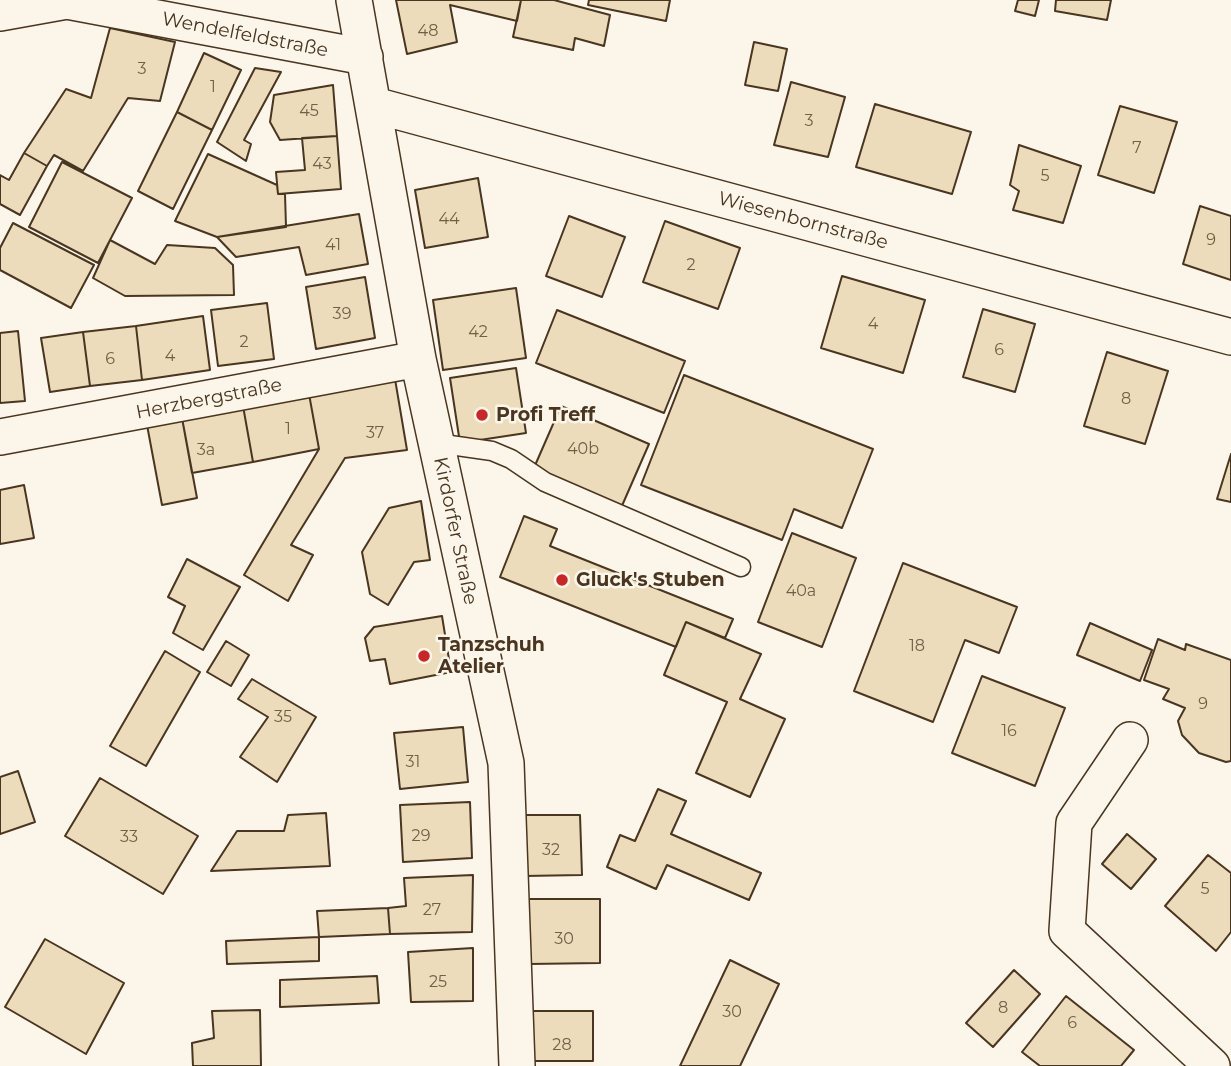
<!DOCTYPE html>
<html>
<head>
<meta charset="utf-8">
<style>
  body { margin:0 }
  canvas { display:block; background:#fbf6e9 }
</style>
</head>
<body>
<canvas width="1231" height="1066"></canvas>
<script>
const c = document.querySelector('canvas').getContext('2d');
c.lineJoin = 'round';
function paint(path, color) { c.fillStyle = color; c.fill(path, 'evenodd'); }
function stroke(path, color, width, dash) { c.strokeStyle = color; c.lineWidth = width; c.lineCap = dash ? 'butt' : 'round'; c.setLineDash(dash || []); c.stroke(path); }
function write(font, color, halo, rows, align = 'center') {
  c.font = font + ' Montserrat,sans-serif'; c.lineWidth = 5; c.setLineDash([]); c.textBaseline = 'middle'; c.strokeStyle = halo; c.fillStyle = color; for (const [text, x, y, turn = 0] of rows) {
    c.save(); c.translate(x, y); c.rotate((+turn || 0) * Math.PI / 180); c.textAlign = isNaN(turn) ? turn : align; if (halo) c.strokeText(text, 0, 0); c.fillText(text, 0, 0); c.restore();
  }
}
const building = new Path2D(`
  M 396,0 L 521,0 L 517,21 L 450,5 L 457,42 L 407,54 Z
  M 521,0 L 554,0 L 610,15 L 604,46 L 575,38 L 573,50 L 513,37 Z
  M 589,0 L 670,0 L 666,21 L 588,5 Z
  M 1018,0 L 1039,0 L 1035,16 L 1015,11 Z
  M 1056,0 L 1111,0 L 1107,20 L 1055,11 Z
  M 110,28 L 175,42 L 160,101 L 128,98 L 83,171 L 54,155 L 47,166 L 24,153 L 66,89 L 91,98 Z
  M 754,42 L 787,49 L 778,91 L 745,85 Z
  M 204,53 L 241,70 L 212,130 L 177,112 Z
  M 255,68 L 281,72 L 244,140 L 251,144 L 246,161 L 217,142 Z
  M 791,82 L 845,97 L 828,157 L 774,145 Z
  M 333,85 L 337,136 L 280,140 L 270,122 L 274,95 Z
  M 875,104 L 971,132 L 952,194 L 856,167 Z
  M 1120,106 L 1177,122 L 1154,193 L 1098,175 Z
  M 177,112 L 212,130 L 173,209 L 138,191 Z
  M 337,136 L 341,189 L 278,194 L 276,172 L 305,170 L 302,138 Z
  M 1019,145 L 1081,166 L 1063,223 L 1013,210 L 1019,191 L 1010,185 Z
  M 24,153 L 47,166 L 20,215 L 0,204 L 0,175 L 9,180 Z
  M 208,154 L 277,185 L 278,194 L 285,194 L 286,227 L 217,237 L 175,221 Z
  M 62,162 L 132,198 L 98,263 L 29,227 Z
  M 478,178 L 488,237 L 425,248 L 415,190 Z
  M 1200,206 L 1231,216 L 1231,280 L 1183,264 Z
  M 359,214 L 368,264 L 306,275 L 299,247 L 236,257 L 217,237 Z
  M 569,216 L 625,237 L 602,297 L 546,276 Z
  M 665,221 L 740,248 L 718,309 L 643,282 Z
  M 13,223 L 94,265 L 71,308 L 0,270 L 0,248 Z
  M 110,240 L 155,264 L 167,245 L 215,248 L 233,265 L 234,295 L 125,296 L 93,278 Z
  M 842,276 L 925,300 L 903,373 L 821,348 Z
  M 365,277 L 375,338 L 316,349 L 306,287 Z
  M 516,288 L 526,358 L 443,370 L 433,300 Z
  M 267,303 L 274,359 L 218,366 L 211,310 Z
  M 983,309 L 1035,324 L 1015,392 L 963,377 Z
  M 557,310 L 685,361 L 664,413 L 536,363 Z
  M 203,316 L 210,370 L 142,380 L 136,326 Z
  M 136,326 L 142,380 L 90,386 L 83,332 Z
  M 18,331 L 25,401 L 0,403 L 0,333 Z
  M 83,332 L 90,386 L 50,392 L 41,338 Z
  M 1107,352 L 1168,371 L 1145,444 L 1084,426 Z
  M 516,368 L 526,433 L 460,443 L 450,378 Z
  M 684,375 L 873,449 L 842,528 L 794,509 L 782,540 L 641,485 Z
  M 395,379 L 407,450 L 345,458 L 291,545 L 313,555 L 288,601 L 244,575 L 319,449 L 309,394 Z
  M 309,394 L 319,449 L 253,462 L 243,406 Z
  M 243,406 L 253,462 L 192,473 L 182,418 Z
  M 561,406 L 649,444 L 621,508 L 533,470 Z
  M 182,418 L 197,498 L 162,505 L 147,425 Z
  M 1231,454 L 1231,502 L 1217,499 Z
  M 24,485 L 34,538 L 0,544 L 0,490 Z
  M 421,501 L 430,560 L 414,562 L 388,605 L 370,594 L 362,552 L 389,508 Z
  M 524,516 L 557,529 L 550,546 L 733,619 L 725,638 L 686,622 L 676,647 L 500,577 Z
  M 792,533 L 856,558 L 822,647 L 758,622 Z
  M 187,559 L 240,587 L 203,650 L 173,633 L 185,606 L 168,597 Z
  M 903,563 L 1017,607 L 999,653 L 965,640 L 933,722 L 854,691 Z
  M 442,616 L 451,672 L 390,684 L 385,659 L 370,661 L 365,638 L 374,627 Z
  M 686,622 L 761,654 L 740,699 L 785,719 L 750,797 L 696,773 L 727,702 L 664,675 Z
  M 1090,623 L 1152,650 L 1140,681 L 1077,655 Z
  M 1158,639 L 1185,650 L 1186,644 L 1231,660 L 1231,761 L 1226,762 L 1199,753 L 1182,735 L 1178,721 L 1185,708 L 1163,699 L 1169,689 L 1144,680 Z
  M 226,641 L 249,655 L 231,686 L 207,672 Z
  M 165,651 L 200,672 L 146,766 L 110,746 Z
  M 982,676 L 1065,708 L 1035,786 L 952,753 Z
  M 252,679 L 316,717 L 277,782 L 240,757 L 268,717 L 238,699 Z
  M 463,727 L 468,782 L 400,789 L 394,733 Z
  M 18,771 L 35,822 L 0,834 L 0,777 Z
  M 100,778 L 198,836 L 163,894 L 65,836 Z
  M 658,789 L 686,801 L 671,834 L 761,873 L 749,900 L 667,865 L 656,889 L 607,867 L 620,835 L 635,841 Z
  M 470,802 L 472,858 L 403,862 L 400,805 Z
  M 326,813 L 330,866 L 211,871 L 237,831 L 284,831 L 288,815 Z
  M 523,815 L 580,815 L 582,875 L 524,876 Z
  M 1127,834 L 1156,859 L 1131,889 L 1102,864 Z
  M 1208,855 L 1231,873 L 1231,932 L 1216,951 L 1165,906 Z
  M 473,875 L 472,932 L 390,934 L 388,908 L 406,906 L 404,878 Z
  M 529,899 L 600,899 L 600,963 L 529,964 Z
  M 388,908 L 390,934 L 319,937 L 317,911 Z
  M 319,937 L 319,961 L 227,964 L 226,941 Z
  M 45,939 L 124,983 L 86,1054 L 5,1007 Z
  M 473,948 L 473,1001 L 411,1002 L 408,952 Z
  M 730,960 L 779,984 L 740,1066 L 680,1066 Z
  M 1014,970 L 1040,994 L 993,1047 L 966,1023 Z
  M 377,976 L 379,1003 L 280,1007 L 280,980 Z
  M 1066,996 L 1134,1050 L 1121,1066 L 1040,1066 L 1022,1052 Z
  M 260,1010 L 261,1066 L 193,1066 L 192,1043 L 214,1038 L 212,1011 Z
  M 533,1011 L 593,1011 L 593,1061 L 532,1061 Z`);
paint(building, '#ecdcbc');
stroke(building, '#4a3520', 2);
const service = new Path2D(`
  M 436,443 L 492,451 L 511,459 L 545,482 L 741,567`);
const minor = new Path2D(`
  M 354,0 L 418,359 L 506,763 L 517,1066
  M 0,13 L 67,1 L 365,57
  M 374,105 L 1231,337
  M 0,437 L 418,359
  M 1130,740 L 1074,823 L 1067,931 L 1212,1066`);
stroke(service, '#4a3520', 21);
stroke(minor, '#4a3520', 38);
stroke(service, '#fbf6e9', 18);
stroke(minor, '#fbf6e9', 35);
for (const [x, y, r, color] of [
  [482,415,7,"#c62828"],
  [562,580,7,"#c62828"],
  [424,656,7,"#c62828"]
]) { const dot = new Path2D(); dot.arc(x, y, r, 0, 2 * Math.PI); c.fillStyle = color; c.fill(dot); stroke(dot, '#fbf6e9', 2.5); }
write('16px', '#725f47', null, [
  ["48",428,31],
  ["3",142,69],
  ["1",213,87],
  ["45",309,111],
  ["3",809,121],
  ["7",1137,148],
  ["43",322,164],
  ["5",1045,176],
  ["44",449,219],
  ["9",1211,240],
  ["41",333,245],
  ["2",691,265],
  ["39",342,314],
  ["4",873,324],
  ["42",478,332],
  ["2",244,342],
  ["6",999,350],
  ["4",170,356],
  ["6",110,359],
  ["8",1126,399],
  ["1",288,429],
  ["37",375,433],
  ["40b",583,449],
  ["3a",206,450],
  ["40a",801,591],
  ["18",917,646],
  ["9",1203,704],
  ["35",283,717],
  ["16",1009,731],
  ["31",413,762],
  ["29",421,836],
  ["33",129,837],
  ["32",551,850],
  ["5",1205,889],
  ["27",432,910],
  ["30",564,939],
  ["25",438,982],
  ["8",1003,1008],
  ["30",732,1012],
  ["6",1072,1023],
  ["28",562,1045]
]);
write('19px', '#4a3520', '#fbf6e9', [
  ["Wendelfeldstraße",245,35,11],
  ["Wiesenbornstraße",803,221,15],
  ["Herzbergstraße",209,399,-11],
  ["Kirdorfer Straße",455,531,78]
]);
write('bold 19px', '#4a3520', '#fbf6e9', [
  ["Profi Treff",496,415],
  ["Gluck's Stuben",576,580],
  ["Tanzschuh",438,645],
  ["Atelier",438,667]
], 'left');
</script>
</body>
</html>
